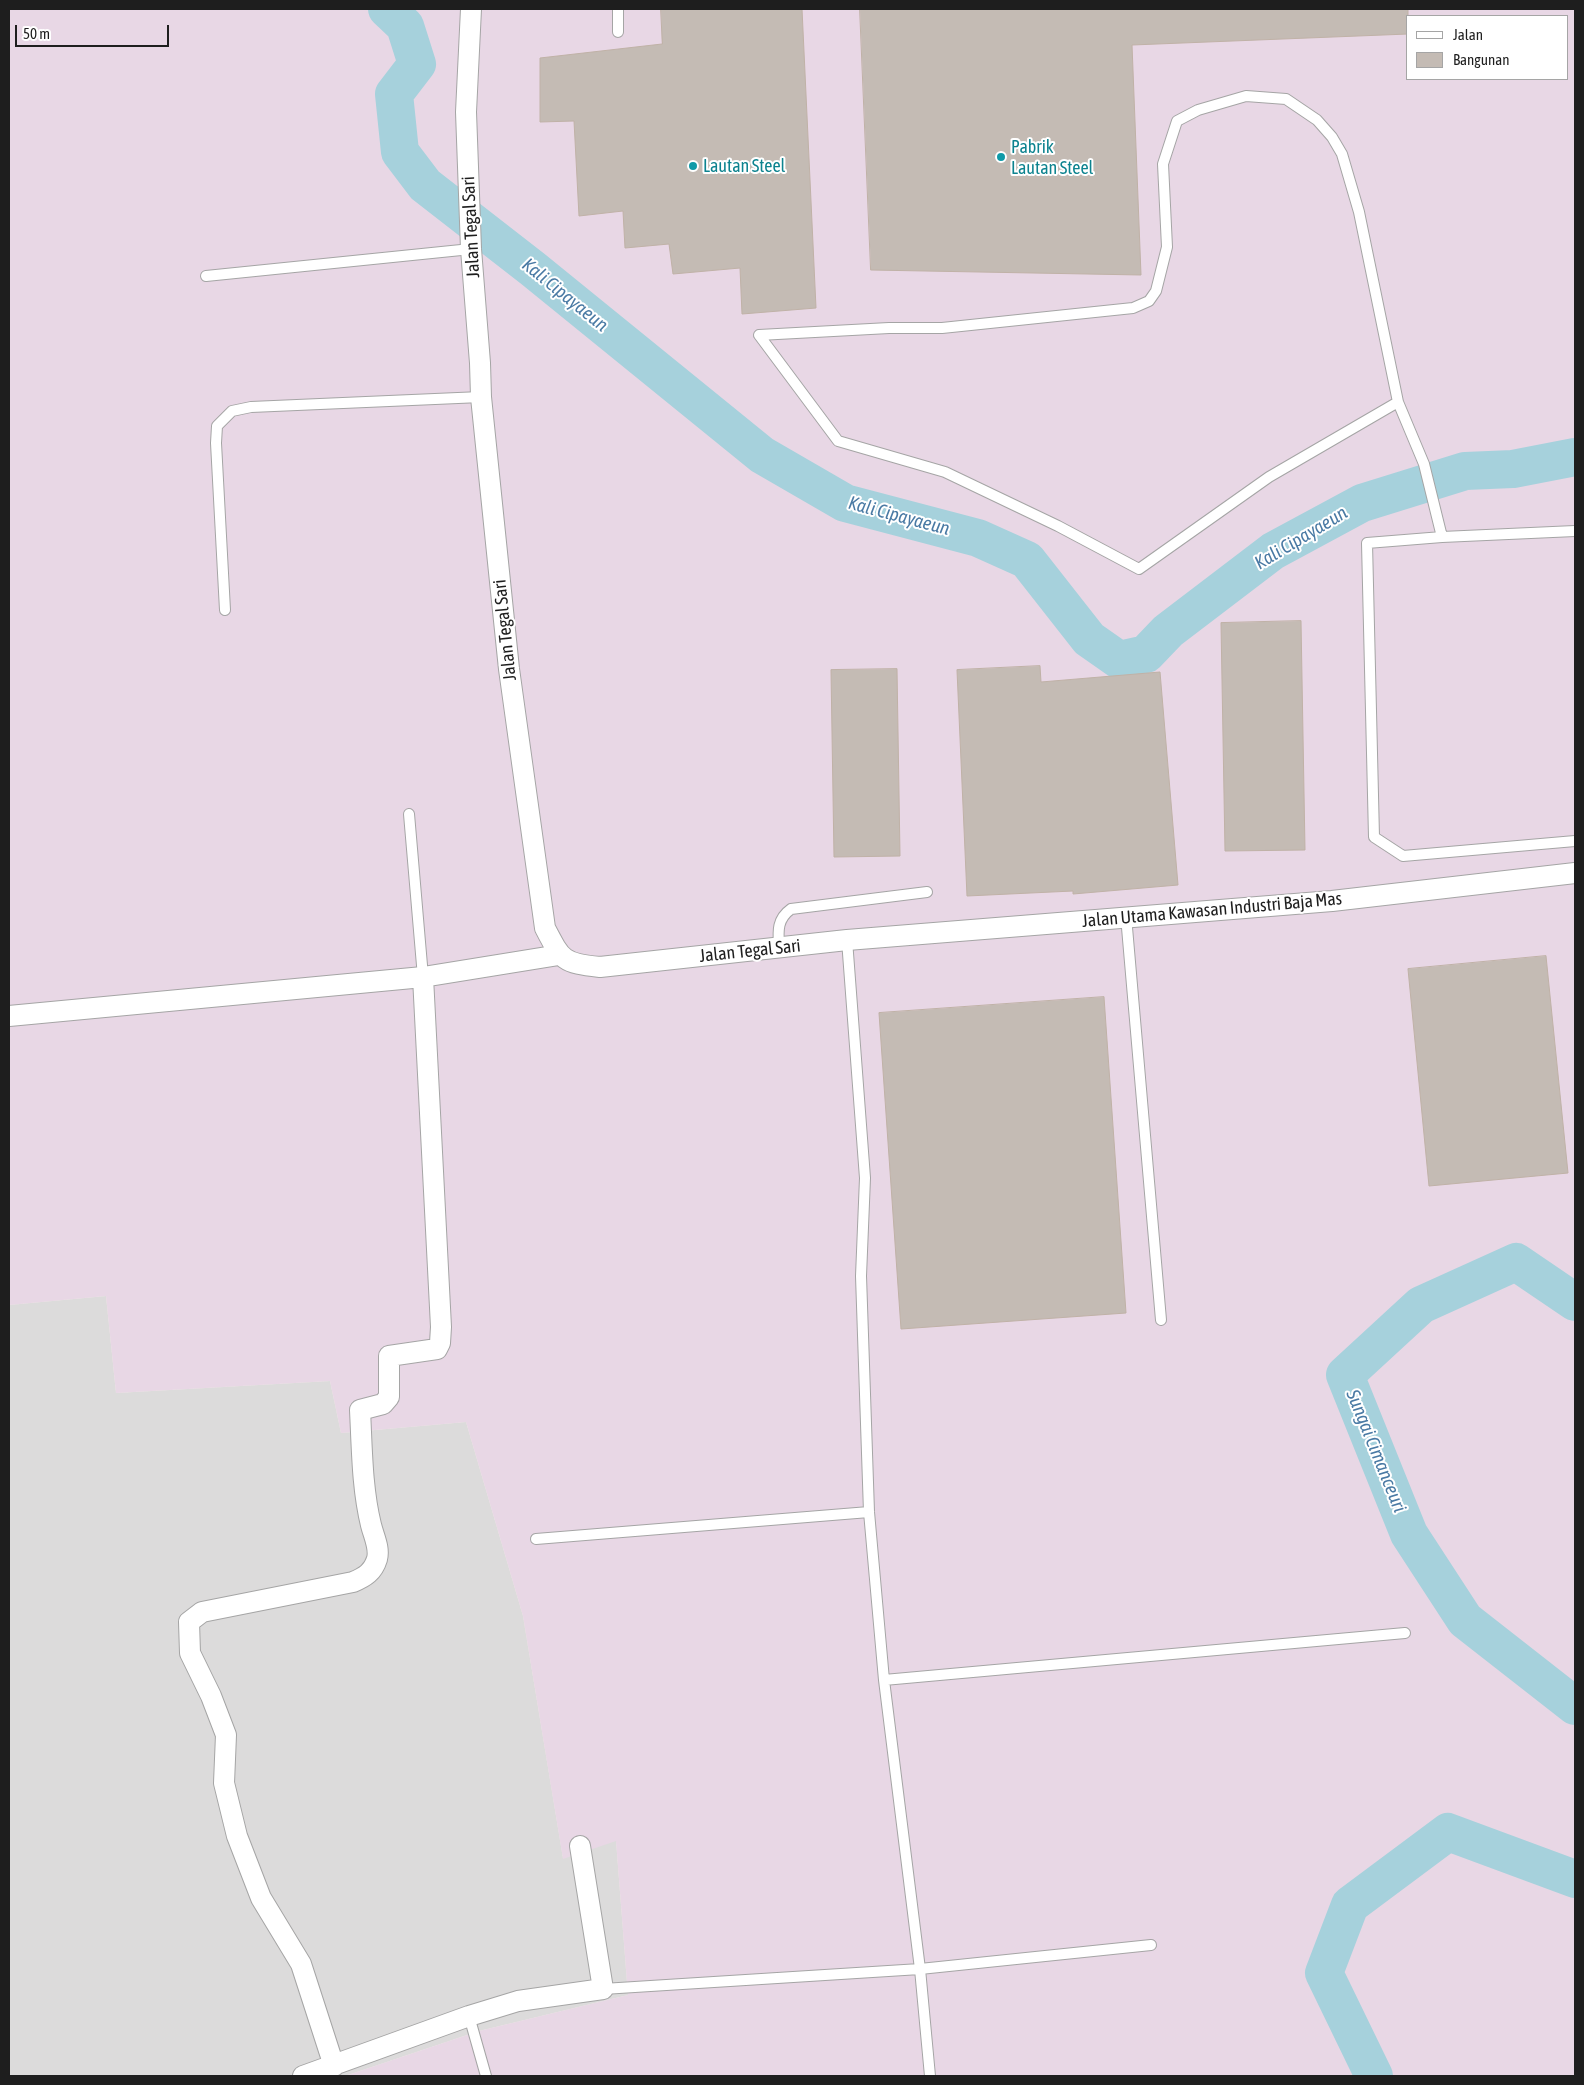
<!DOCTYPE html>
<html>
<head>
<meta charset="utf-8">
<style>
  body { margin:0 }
  #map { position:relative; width:1584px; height:2085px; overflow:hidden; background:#efebe5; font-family:"Asap Condensed",sans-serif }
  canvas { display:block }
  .frame { position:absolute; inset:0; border:10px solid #1e1e1e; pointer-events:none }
  .legend { position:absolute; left:1406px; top:15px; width:162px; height:65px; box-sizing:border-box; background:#fff; border:1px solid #a5a5a5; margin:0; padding:6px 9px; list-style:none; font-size:15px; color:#1e1e1e }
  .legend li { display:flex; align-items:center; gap:10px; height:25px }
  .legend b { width:25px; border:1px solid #a5a5a5 }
  .scale { position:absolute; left:15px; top:25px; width:154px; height:22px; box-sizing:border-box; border:2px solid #1e1e1e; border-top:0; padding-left:6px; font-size:15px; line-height:18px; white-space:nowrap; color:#1e1e1e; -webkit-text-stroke:4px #fff; paint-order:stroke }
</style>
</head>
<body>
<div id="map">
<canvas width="1584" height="2085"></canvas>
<div class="frame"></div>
<ul class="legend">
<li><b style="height:6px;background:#fff"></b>Jalan</li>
<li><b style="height:14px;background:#c4bbb4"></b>Bangunan</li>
</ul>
<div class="scale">50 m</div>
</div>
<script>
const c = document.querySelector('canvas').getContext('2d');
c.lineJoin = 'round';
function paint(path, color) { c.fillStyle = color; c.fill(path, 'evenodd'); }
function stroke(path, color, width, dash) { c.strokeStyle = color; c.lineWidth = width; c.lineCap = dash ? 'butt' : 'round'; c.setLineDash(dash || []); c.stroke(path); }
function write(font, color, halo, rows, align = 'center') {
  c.font = font + ' "Asap Condensed",sans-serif'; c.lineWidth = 4; c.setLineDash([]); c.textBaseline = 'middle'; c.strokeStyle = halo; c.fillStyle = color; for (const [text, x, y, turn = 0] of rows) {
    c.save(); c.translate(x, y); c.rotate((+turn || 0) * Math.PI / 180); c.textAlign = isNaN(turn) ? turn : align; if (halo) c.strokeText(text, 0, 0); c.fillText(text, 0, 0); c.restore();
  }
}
paint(new Path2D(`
  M 106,1296 L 116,1393 L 330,1381 L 341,1433 L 466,1422 L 523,1616 L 563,1858 L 616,1840 L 628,1995 L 479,2031 L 345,2076 L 9,2076 L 9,1305 Z`), '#dcdbdb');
paint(new Path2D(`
  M 9,9 L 1575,9 L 1575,2076 L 345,2076 L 479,2031 L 628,1995 L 616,1841 L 563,1859 L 523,1616 L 466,1422 L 341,1433 L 330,1381 L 116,1393 L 106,1296 L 9,1305 ZM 1408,16 L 1568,16 L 1568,79 L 1408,79 Z`), '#e8d7e5');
stroke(new Path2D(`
  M 387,9 L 405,26 L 417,64 L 394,94 L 400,152 L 425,185 L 533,269 L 762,455 L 845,503 L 978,538 L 1027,560 L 1089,639 L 1119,660 L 1146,654 L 1168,631 L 1273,551 L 1362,503 L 1465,471 L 1513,469 L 1575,457
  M 1575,1302 L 1516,1262 L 1421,1305 L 1345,1375 L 1409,1534 L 1465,1620 L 1575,1706
  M 1374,2076 L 1324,1973 L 1350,1905 L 1448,1832 L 1575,1879`), '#a6d1dc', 38);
const building = new Path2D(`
  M 661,9 L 802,9 L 816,308 L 742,314 L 740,268 L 673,274 L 669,244 L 625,248 L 623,211 L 579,216 L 574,121 L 540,122 L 540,58 L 662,44 Z
  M 860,9 L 1408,9 L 1408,34 L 1132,45 L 1141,275 L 871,270 Z
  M 1301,621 L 1305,850 L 1225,851 L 1221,623 Z
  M 1040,666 L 1041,682 L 1160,672 L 1178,885 L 1073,894 L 1073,891 L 967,896 L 957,670 Z
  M 897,669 L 900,856 L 834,857 L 831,670 Z
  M 1546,956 L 1568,1173 L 1429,1186 L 1408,969 Z
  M 1104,997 L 1126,1313 L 901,1329 L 879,1013 Z`);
paint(building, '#c4bbb4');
stroke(building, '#c0b2a7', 1);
const service = new Path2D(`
  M 618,9 L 618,32
  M 206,276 L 471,249
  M 1398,402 L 1269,477 L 1139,569 L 1058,526 L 945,472 L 838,441 L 759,335 L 889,328 L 942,328 L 1133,308 L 1149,301 L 1156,291 L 1167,247 L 1163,164 L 1177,121 L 1198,110 L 1246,96 L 1286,99 L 1317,120 L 1332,137 L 1342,154 L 1359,212 L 1398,402 L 1424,464 L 1442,537 L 1367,543 L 1374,837 L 1403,856 L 1575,841
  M 1442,537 L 1575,531
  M 225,610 L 216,443 L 217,426 L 232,411 L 251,407 L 481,397
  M 409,814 L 423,977
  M 1126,916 L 1161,1320
  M 779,947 C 778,931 777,919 791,909 L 927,892
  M 536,1539 L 869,1512
  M 884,1680 L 1405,1633
  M 603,1989 L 920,1969 L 884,1680 L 869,1512 L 861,1276 L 865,1178 L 847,940
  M 469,2016 L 486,2076
  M 930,2076 L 920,1969 L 1151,1945`);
const minor = new Path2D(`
  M 471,9 L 466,112 L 471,249 L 480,363 L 481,397 L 509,669 L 545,928 C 562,961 563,963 600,967 L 847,940 L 1332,901 L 1575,873
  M 9,1016 L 423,977 L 559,955
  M 334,2066 L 301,1964 L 261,1898 L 237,1836 L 224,1783 L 226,1735 L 211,1696 L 190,1653 L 189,1622 L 202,1612 L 353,1582 C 365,1577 373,1572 377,1559 C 380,1548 374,1537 371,1525 C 362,1488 362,1449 360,1410 L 383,1404 L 389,1397 L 389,1356 L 437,1349 L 440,1343 L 441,1327 L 423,977
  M 303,2076 L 469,2016 L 518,2001 L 603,1989 L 580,1846`);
stroke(service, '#a5a5a5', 12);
stroke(minor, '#a5a5a5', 22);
stroke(service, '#fff', 10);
stroke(minor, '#fff', 20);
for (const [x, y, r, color] of [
  [1001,157,5,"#0f9aa8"],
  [693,166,5,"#0f9aa8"]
]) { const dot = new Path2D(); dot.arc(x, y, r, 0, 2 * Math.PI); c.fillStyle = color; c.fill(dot); stroke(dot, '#fff', 2); }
write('18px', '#0d838f', '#fff', [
  ["Pabrik",1011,147],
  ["Lautan Steel",1011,168],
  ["Lautan Steel",703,166]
], 'left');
write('18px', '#1e1e1e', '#fff', [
  ["Jalan Tegal Sari",471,227,-93],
  ["Jalan Tegal Sari",505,630,-96],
  ["Jalan Utama Kawasan Industri Baja Mas",1212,910,-5],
  ["Jalan Tegal Sari",750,951,-6]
]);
write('italic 19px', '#4a7aa4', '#fff', [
  ["Kali Cipayaeun",565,295,39],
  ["Kali Cipayaeun",899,516,15],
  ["Kali Cipayaeun",1301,538,-31],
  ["Sungai Cimanceuri",1376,1451,68]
]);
</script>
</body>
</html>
